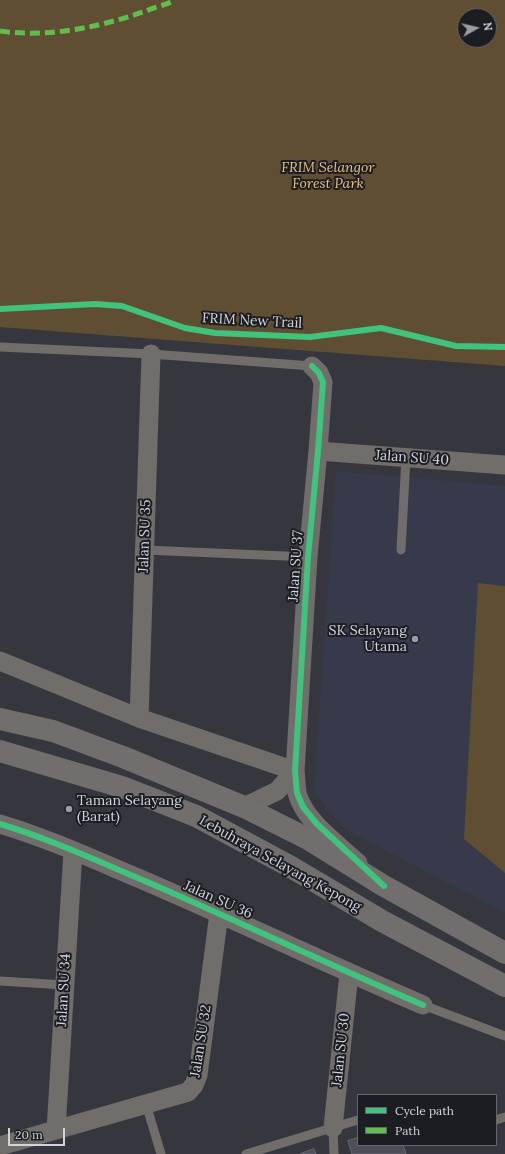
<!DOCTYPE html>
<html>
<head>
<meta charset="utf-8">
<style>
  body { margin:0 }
  #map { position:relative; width:505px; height:1154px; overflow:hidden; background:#36373e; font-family:Lora,serif }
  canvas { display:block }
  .legend { position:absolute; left:357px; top:1094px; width:140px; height:52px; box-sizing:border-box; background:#1b1d22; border:1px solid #64666c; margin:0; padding:5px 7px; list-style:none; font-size:12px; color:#d2d4dc }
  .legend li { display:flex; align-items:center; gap:8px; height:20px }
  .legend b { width:20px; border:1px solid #64666c }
  .north { position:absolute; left:457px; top:8px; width:40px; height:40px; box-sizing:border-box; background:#1b1d22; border:1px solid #64666c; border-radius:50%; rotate:82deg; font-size:11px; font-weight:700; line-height:16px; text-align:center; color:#d2d4dc }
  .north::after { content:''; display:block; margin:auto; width:14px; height:18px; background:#9b9da5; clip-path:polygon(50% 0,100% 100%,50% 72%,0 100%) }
  .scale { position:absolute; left:8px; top:1128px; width:57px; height:18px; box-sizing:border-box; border:2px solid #d2d4dc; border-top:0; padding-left:5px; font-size:12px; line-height:14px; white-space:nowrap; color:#d2d4dc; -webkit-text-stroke:3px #1b1d22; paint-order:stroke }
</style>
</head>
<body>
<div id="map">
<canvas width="505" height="1154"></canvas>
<ul class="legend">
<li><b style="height:5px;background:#40c37c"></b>Cycle path</li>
<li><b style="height:5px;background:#5fbe4e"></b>Path</li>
</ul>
<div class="north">N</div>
<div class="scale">20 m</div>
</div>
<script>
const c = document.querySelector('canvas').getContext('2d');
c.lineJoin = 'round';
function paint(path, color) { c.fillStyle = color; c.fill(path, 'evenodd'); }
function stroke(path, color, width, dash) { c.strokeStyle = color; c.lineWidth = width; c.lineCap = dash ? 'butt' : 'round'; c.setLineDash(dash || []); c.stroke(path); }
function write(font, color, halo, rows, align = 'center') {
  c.font = font + ' Lora,serif'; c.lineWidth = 4; c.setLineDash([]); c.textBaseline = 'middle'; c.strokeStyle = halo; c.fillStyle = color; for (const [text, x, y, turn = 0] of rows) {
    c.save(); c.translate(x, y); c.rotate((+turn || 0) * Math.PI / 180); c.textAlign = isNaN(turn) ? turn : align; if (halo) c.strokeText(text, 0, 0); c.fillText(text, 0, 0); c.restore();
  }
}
paint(new Path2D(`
  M 336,471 L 505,486 L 505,913 L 345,829 L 314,792 Z`), '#373a4b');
paint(new Path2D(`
  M 0,0 L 505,0 L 505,366 L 0,327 ZM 465,16 L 489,16 L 489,40 L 465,40 Z
  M 478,583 L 505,586 L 505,873 L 464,839 Z`), '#604e32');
const building = new Path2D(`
  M 358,1138 L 358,1145 L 403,1145 L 406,1154 L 352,1154 L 348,1141 Z
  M 314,1149 L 316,1154 L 300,1154 Z`);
paint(building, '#4c4f59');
stroke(building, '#696a70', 1);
stroke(new Path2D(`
  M 0,347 L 151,354 L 312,366
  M 145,550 L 308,557
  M 401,550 L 406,458
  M 0,981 L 65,985
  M 423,1005 L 505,1036
  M 146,1104 L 161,1154
  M 496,1120 L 505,1117
  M 333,1128 L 334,1154
  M 246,1154 L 358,1120`), '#706d6b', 9);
stroke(new Path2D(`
  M 312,366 L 319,373 L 323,382 L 318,451 L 308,557 L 295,771 C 296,778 296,786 297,793 C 305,822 337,843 358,863
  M 318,451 L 505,465
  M 0,661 L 139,718 L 295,771
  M 139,718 L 151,354
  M 244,807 L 277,791 L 295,771
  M 0,824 C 47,838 93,859 138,878 C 234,919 327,964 423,1005
  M 333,1128 L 349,973
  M 56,1130 L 73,851
  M 0,1146 L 188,1092 L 194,1085 L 198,1075 L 219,913`), '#706d6b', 19);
stroke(new Path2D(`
  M 0,719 L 53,731 L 123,757 L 244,807 L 308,839 L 384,886 L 505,953
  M 0,751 L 122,787 L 196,816 L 291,867 L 382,921 L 505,986`), '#716e6d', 22);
stroke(new Path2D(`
  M 0,31 C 49,38 100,27 146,11 C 155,7 166,5 175,0`), '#5fbe4e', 5, [10, 5]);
stroke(new Path2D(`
  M 0,309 L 95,304 L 122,306 L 185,328 L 215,333 L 310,337 L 381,328 L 456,346 L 505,347
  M 312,366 L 319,373 L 323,382 L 318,451 L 308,557 L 295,771 L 297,793 L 303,807 L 316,823 L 384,886
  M 0,824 C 47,838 93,859 138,878 C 234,919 327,964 423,1005`), '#40c37c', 6);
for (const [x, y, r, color] of [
  [415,639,4,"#9b9da5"],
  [69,809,4,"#9b9da5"]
]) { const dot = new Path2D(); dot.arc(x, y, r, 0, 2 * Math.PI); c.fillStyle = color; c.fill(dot); stroke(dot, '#1b1d22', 1.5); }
write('italic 14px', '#ebc380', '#1b1d22', [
  ["FRIM Selangor",328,168],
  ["Forest Park",328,184]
]);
write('14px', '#d2d4dc', '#1b1d22', [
  ["FRIM New Trail",252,321,3],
  ["Jalan SU 40",412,458,4],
  ["Jalan SU 35",145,536,-88],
  ["Jalan SU 37",296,566,-86],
  ["Lebuhraya Selayang Kepong",280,864,29],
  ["Jalan SU 36",218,900,24],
  ["Jalan SU 34",64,990,-87],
  ["Jalan SU 32",201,1041,-81],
  ["Jalan SU 30",341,1050,-84]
]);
write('14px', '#d2d4dc', '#1b1d22', [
  ["SK Selayang",407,631],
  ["Utama",407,647],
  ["Taman Selayang",77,801,"left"],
  ["(Barat)",77,817,"left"]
], 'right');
</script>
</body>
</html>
